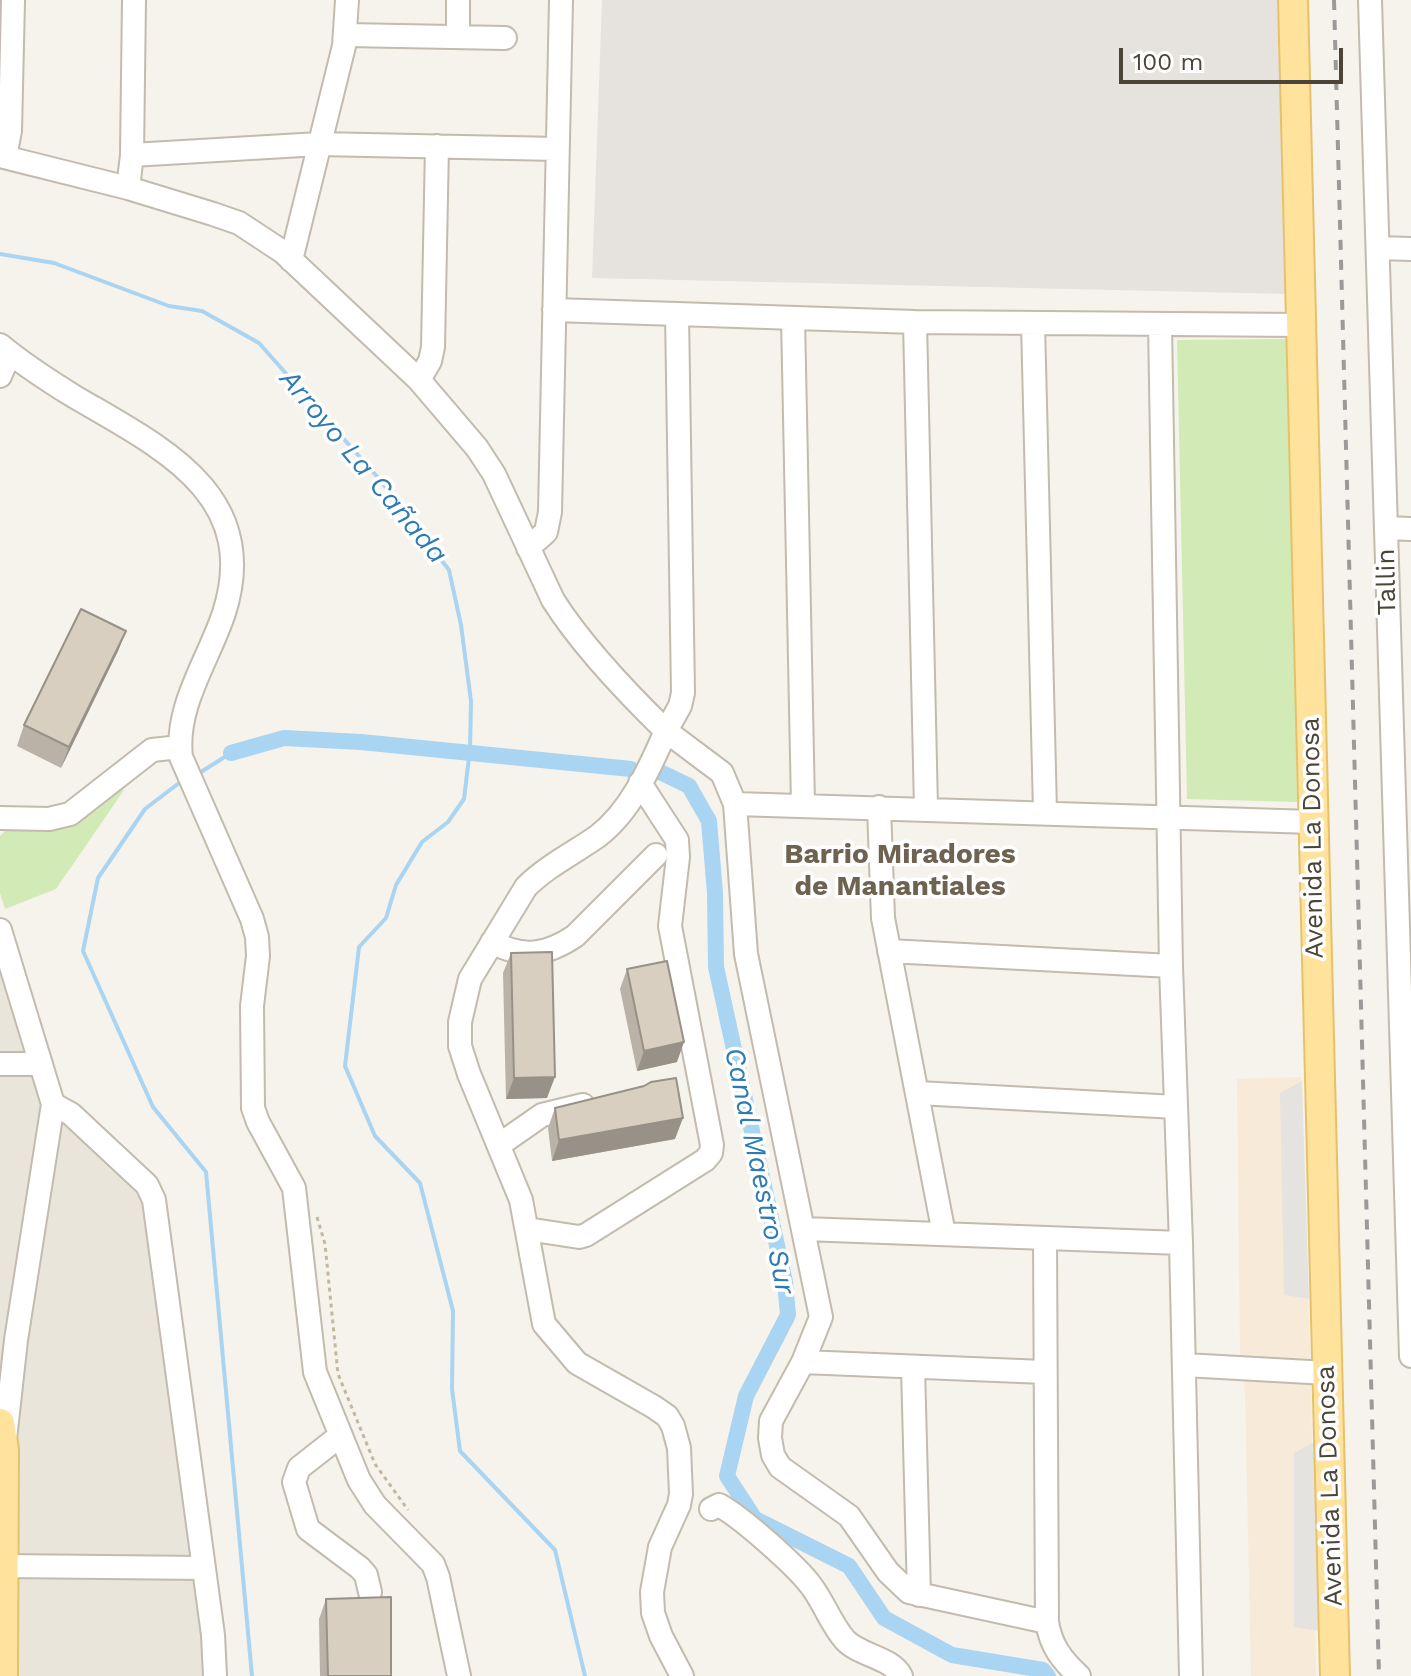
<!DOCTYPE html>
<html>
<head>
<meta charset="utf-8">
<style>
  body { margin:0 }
  #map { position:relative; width:1411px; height:1676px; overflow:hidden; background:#f6f3ec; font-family:"Work Sans",sans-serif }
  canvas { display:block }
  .scale { position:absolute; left:1119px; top:48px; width:224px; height:36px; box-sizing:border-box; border:4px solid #4b4439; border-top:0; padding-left:10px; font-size:24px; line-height:28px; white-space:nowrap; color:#4b4439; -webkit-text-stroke:6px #fff; paint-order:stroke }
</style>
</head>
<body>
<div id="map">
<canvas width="1411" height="1676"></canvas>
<div class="scale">100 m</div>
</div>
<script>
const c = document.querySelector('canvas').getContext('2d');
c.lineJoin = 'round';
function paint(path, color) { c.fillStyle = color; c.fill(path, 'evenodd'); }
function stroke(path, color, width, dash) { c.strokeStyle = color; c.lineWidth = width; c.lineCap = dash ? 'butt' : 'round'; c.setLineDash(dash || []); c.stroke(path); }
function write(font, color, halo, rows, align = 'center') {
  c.font = font + ' "Work Sans",sans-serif'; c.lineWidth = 7; c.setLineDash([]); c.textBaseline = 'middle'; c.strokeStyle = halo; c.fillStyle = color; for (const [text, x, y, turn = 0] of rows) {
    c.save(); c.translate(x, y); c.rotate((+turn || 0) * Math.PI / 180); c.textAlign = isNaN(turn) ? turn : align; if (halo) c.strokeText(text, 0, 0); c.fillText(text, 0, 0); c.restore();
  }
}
paint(new Path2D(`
  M 0,961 L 43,1100 L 146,1203 L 209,1676 L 0,1676 Z`), '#eae5da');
paint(new Path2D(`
  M 1301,1077 L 1311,1382 L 1316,1676 L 1251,1676 L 1245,1393 L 1240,1351 L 1237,1079 Z`), '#f7ead8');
paint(new Path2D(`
  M 602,0 L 1277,0 L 1287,294 L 592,278 Z`), '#e6e2dd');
paint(new Path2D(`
  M 1290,339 L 1297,802 L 1187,799 L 1177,340 Z
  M 117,788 L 124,790 L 56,889 L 5,909 L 0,893 L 0,836 L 5,831 Z`), '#d2eab5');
paint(new Path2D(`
  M 1302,1081 L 1309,1299 L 1284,1295 L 1280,1093 Z
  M 1316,1441 L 1319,1631 L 1294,1627 L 1294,1453 Z`), '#e5e3e0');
stroke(new Path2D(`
  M 0,254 L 54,263 L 169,306 L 202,311 L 259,343 L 381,481 L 449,570 L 461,625 L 471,701 L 470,749 L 464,799 L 448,822 L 422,842 L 396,885 L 386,918 L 359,947 L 345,1066 L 375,1136 L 420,1183 L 453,1311 L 452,1389 L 460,1451 L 555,1550 L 585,1676
  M 201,772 L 231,753
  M 179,783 L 145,809 L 98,878 L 83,951 L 153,1107 L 206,1172 L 252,1676`), '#a9d4f2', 4);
stroke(new Path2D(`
  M 231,753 L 284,738 L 361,742 L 631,769
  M 658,771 L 689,786 L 709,821 L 715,893 L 716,967 L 785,1282 L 788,1315 L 746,1396 L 727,1476 L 755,1519 L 849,1566 L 884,1618 L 952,1655 L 1043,1670 L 1048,1676`), '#a9d4f2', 16);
const minor = new Path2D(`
  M 1370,0 L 1411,1356
  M 346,35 L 505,38
  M 458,37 L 458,0
  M 132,155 L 319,144 L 557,149
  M 0,156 L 128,188 L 213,214 L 239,223 L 283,252 L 419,380 L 477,448 L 494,474 L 553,600 C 582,646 627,693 666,731 C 650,767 631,811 598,836 C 574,853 547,866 526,887 L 470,979 L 460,1022 L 460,1046 L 469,1074 L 521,1200 L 544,1324 L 577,1363 L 654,1407 L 667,1416 L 673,1426 L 679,1448 L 681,1494 L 679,1505 L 660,1547 L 652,1592 L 653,1613 L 661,1636 L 682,1676
  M 5,157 L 10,131 L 13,0
  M 128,188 L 132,155 L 134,0
  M 1380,248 L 1411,249
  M 291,260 L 344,46 L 347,0
  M 554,310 L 677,314
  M 793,318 L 803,805
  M 915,322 L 926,808
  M 1033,323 L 1045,811
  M 1160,324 L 1171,966 L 1181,1243 L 1191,1676
  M 0,345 C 24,365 49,381 75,397 C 160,447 262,494 224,613 C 208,661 175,706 181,757 L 252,919 L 257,937 L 258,956 L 252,1006 L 253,1108 L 258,1122 L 294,1188 L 315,1372 L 359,1480 L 375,1505 L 433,1564 L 438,1577 L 459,1676
  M 0,376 L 10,353
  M 419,380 L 430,361 L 433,347 L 437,146
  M 1386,528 L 1411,529
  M 528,548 L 546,532 L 550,512 L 561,0
  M 735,804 L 1313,822
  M 879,807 L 883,918 L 944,1234
  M 0,818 L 49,819 L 70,814 L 152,750 L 180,747
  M 0,930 L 53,1104 L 71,1114 L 147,1185 L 154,1200 L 213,1635 L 215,1676
  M 492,942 C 523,959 547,955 575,936 L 656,855
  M 889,951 L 1171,966
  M 0,1064 L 41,1064
  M 918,1093 L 1176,1107
  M 499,1145 L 542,1115 L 583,1105
  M 527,1229 L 579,1237 L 586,1235 L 705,1160 L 711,1153 L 712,1145 L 670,926 L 678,857 L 677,840 L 640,783
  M 804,1229 L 1181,1243
  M 1045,1240 L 1047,1622
  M 803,1362 L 1044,1372
  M 1185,1365 L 1327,1373
  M 913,1368 L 919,1595
  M 341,1435 L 299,1468 L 294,1482 L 308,1529 L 360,1568 L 366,1575 L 370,1592
  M 5,1439 L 16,1340 L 53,1104
  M 711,1509 L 719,1505 C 741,1517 797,1566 812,1587 C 824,1603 831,1624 845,1640 C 860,1656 891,1657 901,1676
  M 5,1566 L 203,1568
  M 1079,1676 C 1061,1659 1051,1646 1047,1622 L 909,1592 L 888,1572 L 849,1516 L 780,1467 L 773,1455 L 770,1438 L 771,1421 L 803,1362 L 821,1317 L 746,954 L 735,804 L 722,773 L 666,731 L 680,706 L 683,693 L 677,314 L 915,322 L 1301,325`);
const major = new Path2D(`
  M 1293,0 L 1335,1676
  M 0,1423 L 4,1450 L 3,1676`);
stroke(minor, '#c2bbae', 26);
stroke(major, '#e6c16a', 32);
stroke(new Path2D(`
  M 317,1217 L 325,1244 L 338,1374 L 375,1464 L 408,1510`), '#c4b79f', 3, [4, 4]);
stroke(minor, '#fff', 22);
stroke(major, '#ffe39c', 28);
stroke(new Path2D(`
  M 1334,0 L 1379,1676`), '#9a9a9a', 4, [10, 10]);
paint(new Path2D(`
  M 126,631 L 118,651 L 61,768 L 17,746 L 24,725 Z
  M 511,953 L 547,1098 L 506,1099 L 503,973 Z
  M 627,969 L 677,1062 L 637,1071 L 620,989 Z
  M 555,1108 L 675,1139 L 552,1161 L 548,1128 Z
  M 326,1599 L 391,1676 L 320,1676 L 319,1619 Z`), '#bab2a6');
paint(new Path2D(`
  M 126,631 L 118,651 L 61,768 L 69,747 Z
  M 684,1042 L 677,1062 L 637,1071 L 644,1051 Z
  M 555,1077 L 547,1098 L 506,1099 L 514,1078 Z
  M 683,1118 L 675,1139 L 552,1161 L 559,1140 Z`), '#979187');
const building = new Path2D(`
  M 81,609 L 126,631 L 69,747 L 24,725 Z
  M 552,952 L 555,1077 L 514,1078 L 511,953 Z
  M 667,961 L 684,1042 L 644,1051 L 627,969 Z
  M 676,1078 L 683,1118 L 559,1140 L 555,1108 L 644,1086 L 651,1082 Z
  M 391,1597 L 391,1676 L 328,1676 L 326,1599 Z`);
paint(building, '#d8cfc1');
stroke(building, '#979187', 2);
write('26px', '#4b4439', '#fff', [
  ["Tallin",1387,582,-91],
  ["Avenida La Donosa",1313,838,-91],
  ["Avenida La Donosa",1330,1486,-92]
]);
write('italic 28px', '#2e7ab2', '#fff', [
  ["Arroyo La Cañada",363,467,50],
  ["Canal Maestro Sur",759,1171,78]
]);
write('bold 28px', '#6e6250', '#fff', [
  ["Barrio Miradores",900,855],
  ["de Manantiales",900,887]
]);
</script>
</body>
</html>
